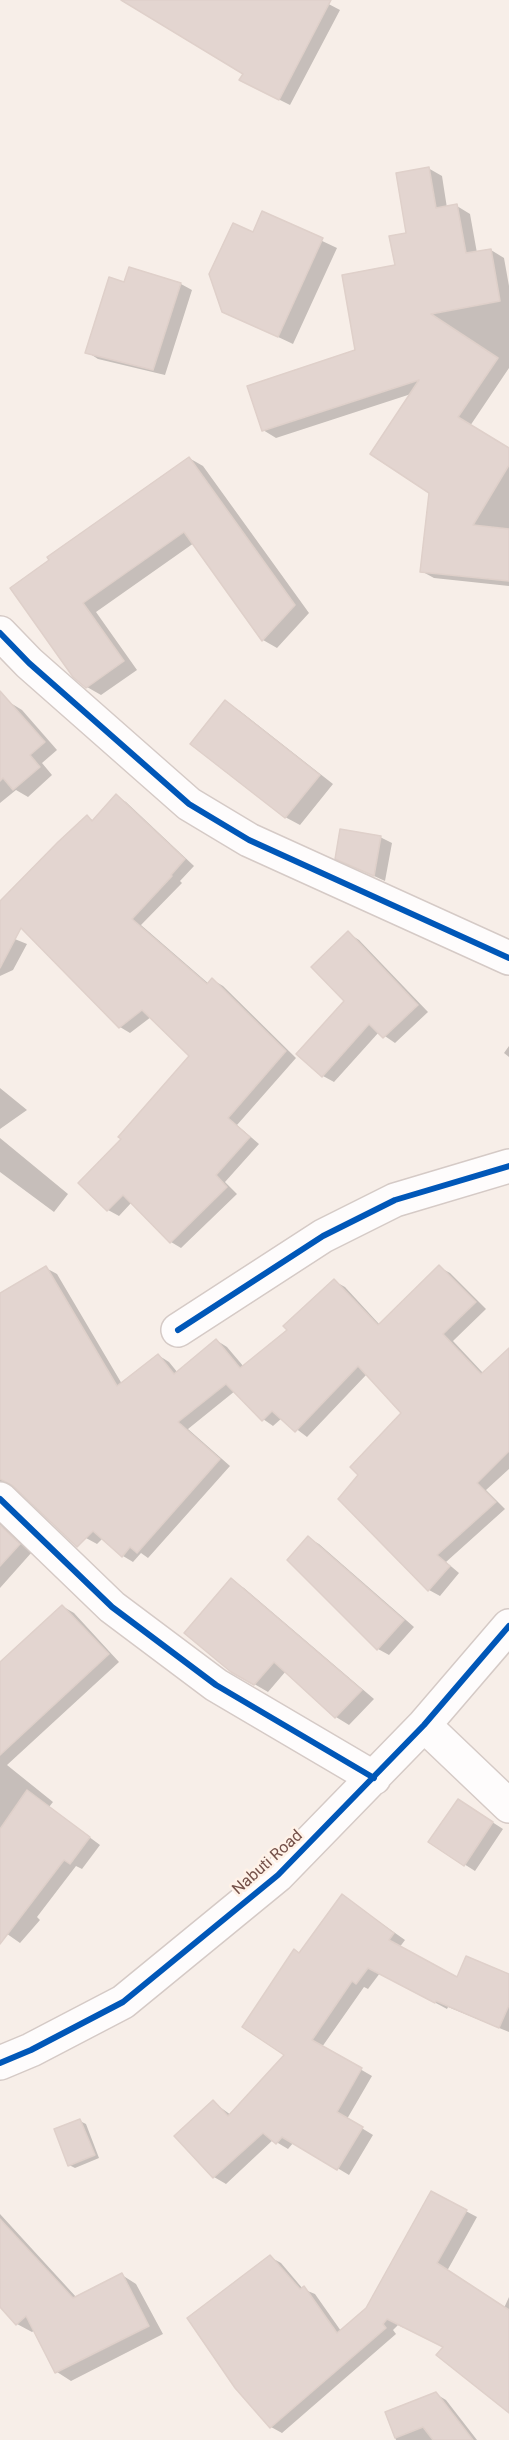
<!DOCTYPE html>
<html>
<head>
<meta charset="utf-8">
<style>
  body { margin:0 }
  canvas { display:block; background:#f7eee8 }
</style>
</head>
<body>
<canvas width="509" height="2440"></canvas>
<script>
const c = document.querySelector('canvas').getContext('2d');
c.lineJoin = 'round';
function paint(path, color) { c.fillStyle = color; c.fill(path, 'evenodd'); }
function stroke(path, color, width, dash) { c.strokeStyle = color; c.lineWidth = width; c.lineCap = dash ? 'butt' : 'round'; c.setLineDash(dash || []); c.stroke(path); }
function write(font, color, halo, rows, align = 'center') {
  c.font = font + ' Roboto,sans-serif'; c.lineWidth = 5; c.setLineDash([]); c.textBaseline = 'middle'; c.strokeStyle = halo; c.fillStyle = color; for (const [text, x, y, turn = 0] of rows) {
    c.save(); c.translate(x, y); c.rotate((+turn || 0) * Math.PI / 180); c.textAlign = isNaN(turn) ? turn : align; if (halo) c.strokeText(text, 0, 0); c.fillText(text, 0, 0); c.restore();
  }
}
paint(new Path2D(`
  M 149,0 L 321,0 L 340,10 L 290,105 L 252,86 L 244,73 Z
  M 428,168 L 442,176 L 447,208 L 457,206 L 470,214 L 477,253 L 491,250 L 504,258 L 509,286 L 509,368 L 470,426 L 509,449 L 509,586 L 434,578 L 421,571 L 430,492 L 411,394 L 276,438 L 263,430 L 357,351 L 397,267 Z
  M 263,213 L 337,248 L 293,344 L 223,311 Z
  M 181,284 L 192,290 L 165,375 L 98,359 L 87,352 Z
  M 189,458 L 203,466 L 309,613 L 277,648 L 263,640 L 194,543 L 96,612 L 137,670 L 101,695 L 87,687 L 12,589 Z
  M 9,702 L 22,710 L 57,750 L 42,763 L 52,775 L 28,797 L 16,790 L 0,803 L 0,708 Z
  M 225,702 L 240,711 L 333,784 L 300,825 L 285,817 Z
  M 116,796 L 126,802 L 194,866 L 180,881 L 182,883 L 141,925 L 209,984 L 213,980 L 223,986 L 296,1058 L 237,1125 L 259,1144 L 225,1182 L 237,1194 L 181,1248 L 171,1242 L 132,1202 L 119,1216 L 108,1210 L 81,1183 L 123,1139 L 191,1056 L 151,1017 L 130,1033 L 120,1027 L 87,817 L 94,821 Z
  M 380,837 L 392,843 L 385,881 L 348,864 Z
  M 0,933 L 27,944 L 13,970 L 0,976 Z
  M 348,933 L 359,940 L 428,1012 L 395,1043 L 379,1032 L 334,1082 L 323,1076 L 346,1001 Z
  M 509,1046 L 509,1057 L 504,1053 Z
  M 0,1088 L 27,1110 L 0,1129 Z
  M 0,1138 L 68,1194 L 54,1212 L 0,1172 Z
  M 439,1267 L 450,1273 L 486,1309 L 453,1341 L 483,1373 L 509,1350 L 509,1469 L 486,1490 L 505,1509 L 446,1562 L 459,1573 L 440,1596 L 429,1590 L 340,1499 L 360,1475 L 403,1413 L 367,1374 L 307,1437 L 282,1418 L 273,1426 L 263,1419 L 235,1391 L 188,1429 L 230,1466 L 148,1558 L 141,1553 L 133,1562 L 123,1556 L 103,1538 L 97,1544 L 86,1538 L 16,1486 L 6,1487 L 0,1483 L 0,1295 L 46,1268 L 57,1274 L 122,1384 L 158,1355 L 169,1362 L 178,1373 L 216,1340 L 227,1347 L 244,1367 L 289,1330 L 334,1281 L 345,1287 L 380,1325 Z
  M 0,1521 L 32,1552 L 0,1588 Z
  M 308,1538 L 319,1544 L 414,1627 L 389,1655 L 378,1649 L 289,1560 Z
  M 231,1580 L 244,1588 L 374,1699 L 349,1725 L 336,1717 L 286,1671 L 268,1692 L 232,1671 Z
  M 62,1606 L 74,1613 L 119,1662 L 7,1765 L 53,1802 L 49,1807 L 100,1845 L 82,1869 L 76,1866 L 37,1917 L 40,1920 L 20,1943 L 0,1929 L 0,1663 Z
  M 469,1807 L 503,1829 L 475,1871 L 464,1864 Z
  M 343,1896 L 405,1940 L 399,1948 L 458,1979 L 509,1976 L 509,2032 L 448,2007 L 447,2009 L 380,1973 L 368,1989 L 364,1987 L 322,2047 L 372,2076 L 347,2119 L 373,2135 L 349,2175 L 294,2142 L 288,2149 L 273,2140 L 226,2184 L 214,2177 L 176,2136 L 213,2102 L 231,2115 L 287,2055 L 299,1954 Z
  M 80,2121 L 86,2124 L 99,2158 L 75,2168 L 69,2165 Z
  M 432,2193 L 477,2217 L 447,2271 L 504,2308 L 509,2297 L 509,2411 L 445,2347 L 406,2326 L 404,2328 L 398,2325 L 393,2330 L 396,2334 L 282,2433 L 271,2427 L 270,2257 L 281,2263 L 303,2289 L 315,2294 L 341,2331 L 367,2309 Z
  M 0,2214 L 77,2298 L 122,2275 L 136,2284 L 163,2334 L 71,2381 L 57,2372 L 35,2330 L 32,2332 L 17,2324 L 0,2305 Z
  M 436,2394 L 446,2400 L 477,2440 L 396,2440 L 387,2413 Z`), '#0003');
const building = new Path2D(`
  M 121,0 L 331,0 L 279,100 L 239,80 L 243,74 Z
  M 429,167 L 436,208 L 457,204 L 466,253 L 491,249 L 500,301 L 431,314 L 498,358 L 458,417 L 509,448 L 509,465 L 473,525 L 509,529 L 509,581 L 420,572 L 429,493 L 370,454 L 419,380 L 262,431 L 247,386 L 355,350 L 342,275 L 395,265 L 389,236 L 406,233 L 396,173 Z
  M 262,211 L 323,238 L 278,337 L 222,312 L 209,274 L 233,223 L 253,232 Z
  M 129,267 L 181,283 L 153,370 L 85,353 L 109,277 L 124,282 Z
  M 189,457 L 295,605 L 262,641 L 184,532 L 83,603 L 124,661 L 86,688 L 73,677 L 10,588 L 49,560 L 47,557 Z
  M 0,691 L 45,742 L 30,755 L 40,767 L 13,790 L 3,778 L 0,781 Z
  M 225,700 L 320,775 L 285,818 L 190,744 Z
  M 116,794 L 185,859 L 171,875 L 172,876 L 132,919 L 207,984 L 212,978 L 286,1051 L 228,1118 L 250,1137 L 216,1175 L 227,1187 L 170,1243 L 123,1195 L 107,1211 L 78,1183 L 121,1139 L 118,1137 L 189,1056 L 142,1010 L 119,1028 L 21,928 L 0,968 L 0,901 L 58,842 L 87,815 L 92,821 Z
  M 340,829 L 381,836 L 374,876 L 335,859 Z
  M 348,931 L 418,1005 L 383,1038 L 369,1024 L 322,1077 L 296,1054 L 344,1001 L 311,967 Z
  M 439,1265 L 476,1302 L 443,1334 L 481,1374 L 509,1348 L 509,1451 L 477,1483 L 496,1502 L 437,1555 L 450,1566 L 428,1591 L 338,1499 L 358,1475 L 350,1467 L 401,1413 L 358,1366 L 295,1432 L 272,1411 L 262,1421 L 226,1384 L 178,1422 L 220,1459 L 137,1553 L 130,1547 L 122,1557 L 93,1531 L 77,1547 L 13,1486 L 0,1479 L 0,1293 L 46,1266 L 117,1386 L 158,1354 L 174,1374 L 216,1339 L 240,1368 L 287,1330 L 283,1326 L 334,1279 L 378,1325 Z
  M 0,1525 L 20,1544 L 0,1566 Z
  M 308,1536 L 404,1620 L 377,1650 L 287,1560 Z
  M 231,1578 L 362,1690 L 335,1718 L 274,1662 L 254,1685 L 231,1672 L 184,1633 Z
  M 62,1605 L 109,1654 L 0,1755 L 0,1662 Z
  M 27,1790 L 90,1837 L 70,1864 L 64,1860 L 0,1944 L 0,1829 Z
  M 458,1799 L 493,1822 L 464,1866 L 428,1842 Z
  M 342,1894 L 394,1933 L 389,1940 L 457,1977 L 466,1956 L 509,1974 L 509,2005 L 499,2028 L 436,2001 L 435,2003 L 368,1968 L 356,1984 L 352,1981 L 312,2040 L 362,2068 L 337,2112 L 363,2127 L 337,2170 L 282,2137 L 276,2144 L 263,2133 L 213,2178 L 174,2136 L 213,2100 L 228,2116 L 284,2055 L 242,2027 L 294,1949 L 299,1953 Z
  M 80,2119 L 95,2155 L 68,2166 L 54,2129 Z
  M 431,2191 L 467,2210 L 437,2263 L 509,2310 L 509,2413 L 436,2355 L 443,2347 L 387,2319 L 383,2324 L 386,2328 L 270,2428 L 235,2388 L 187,2318 L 270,2255 L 300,2289 L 304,2286 L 337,2333 L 366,2308 Z
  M 0,2219 L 73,2298 L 122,2273 L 149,2326 L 55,2373 L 26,2316 L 16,2325 L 0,2307 Z
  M 436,2392 L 473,2440 L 433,2440 L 423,2427 L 395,2438 L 385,2412 Z`);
paint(building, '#e3d5d0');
stroke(building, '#dfd0ca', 1.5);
const minor = new Path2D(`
  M 0,633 L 29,663 L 189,804 L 249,840 L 509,958
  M 178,1330 L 323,1236 L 395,1200 L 509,1166
  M 0,1499 L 112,1607 L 216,1685 L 374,1778
  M 424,1725 L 509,1806
  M 0,2063 L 31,2050 L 123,2002 L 278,1875 L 424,1725 L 509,1626`);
stroke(minor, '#d5cac6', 36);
stroke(minor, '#fefcfc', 33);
stroke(new Path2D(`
  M 0,633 L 29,663 L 189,804 L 249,840 L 509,958
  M 178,1330 L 323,1236 L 395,1200 L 509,1166
  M 0,1499 L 112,1607 L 216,1685 L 374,1778
  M 0,2063 L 31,2050 L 123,2002 L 278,1875 L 424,1725 L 509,1626`), '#0057b8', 6);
write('16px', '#745048', '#fff2e8', [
  ["Nabuti Road",268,1863,-42]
]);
</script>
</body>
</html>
